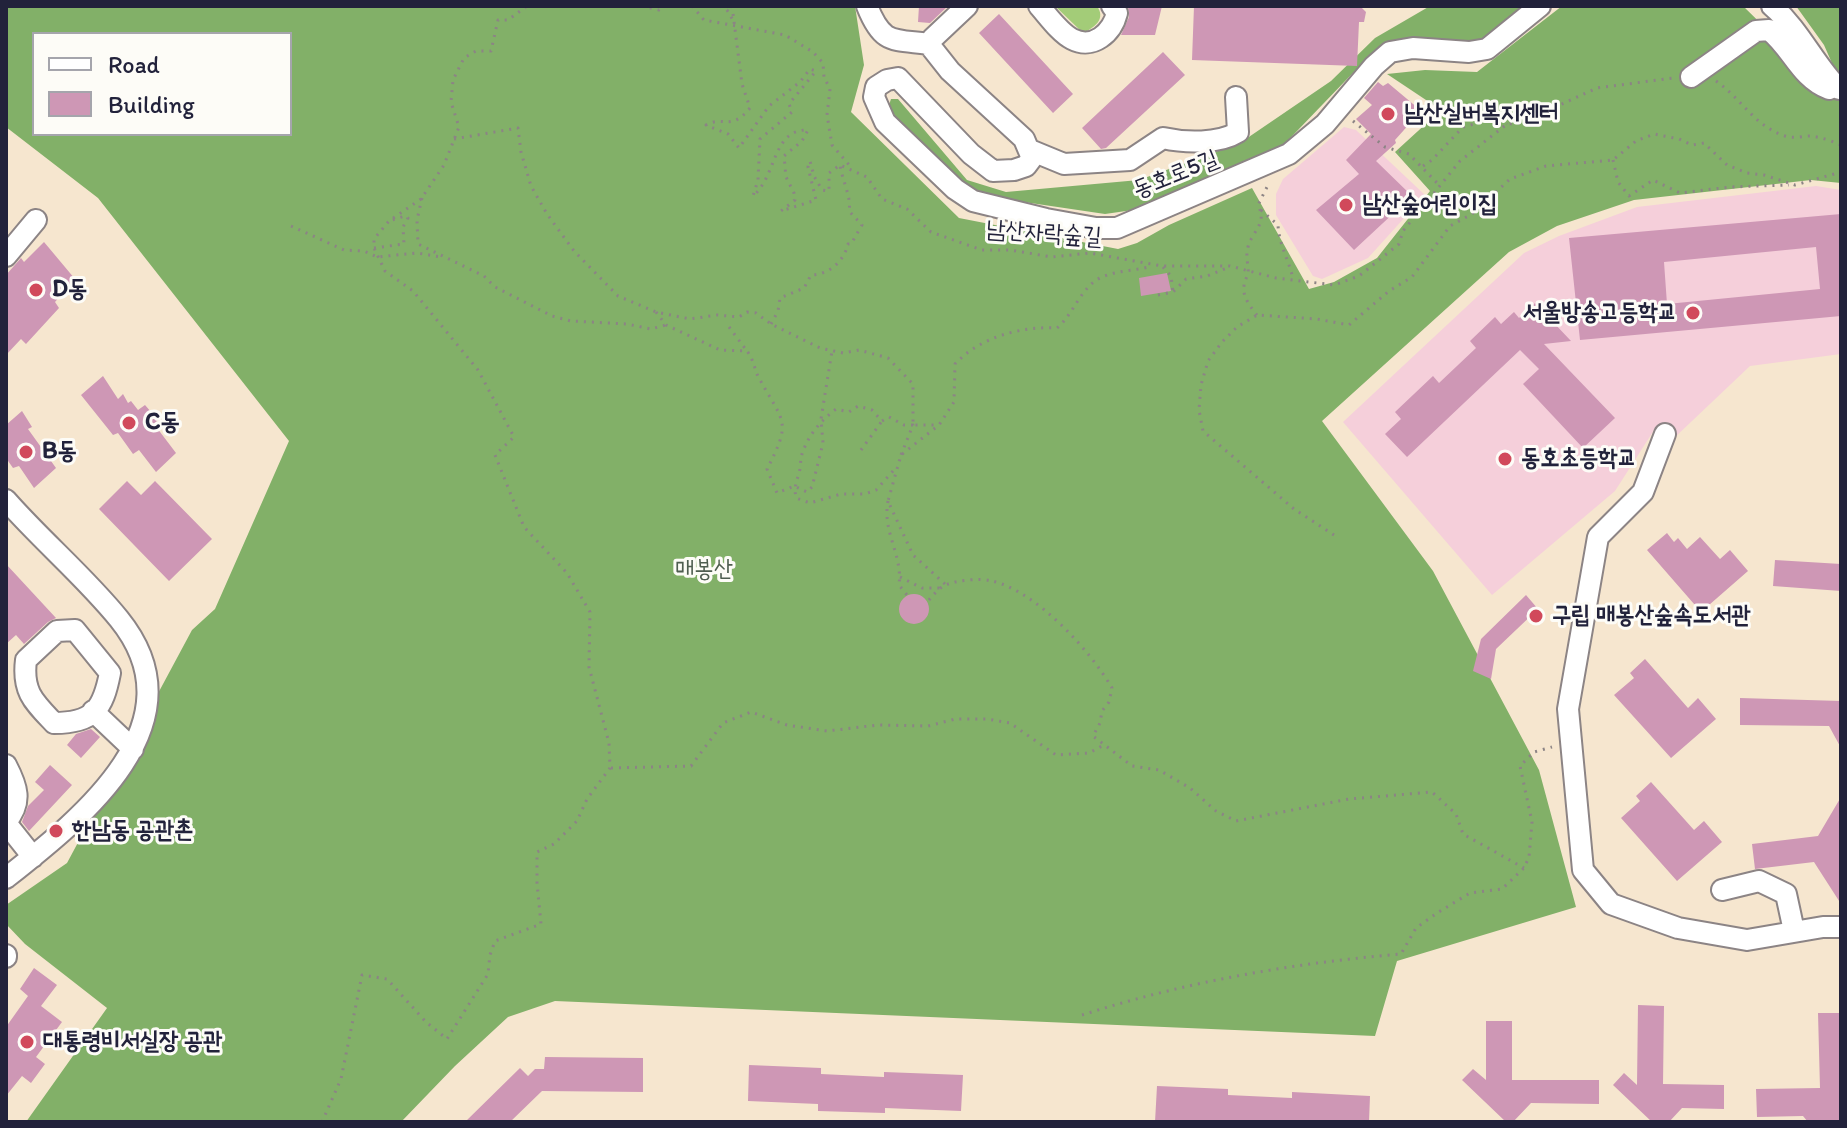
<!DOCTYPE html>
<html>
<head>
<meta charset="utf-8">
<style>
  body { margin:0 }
  #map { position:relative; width:1847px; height:1128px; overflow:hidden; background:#f6e6cf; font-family:Itim,sans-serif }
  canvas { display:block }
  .frame { position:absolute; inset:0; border:8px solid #22223b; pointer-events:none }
  .legend { position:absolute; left:32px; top:32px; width:260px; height:104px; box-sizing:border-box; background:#fdfcf7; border:2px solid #a5a5ac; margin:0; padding:10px 14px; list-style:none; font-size:24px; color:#22223b }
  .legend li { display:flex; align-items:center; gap:16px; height:40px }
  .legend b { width:40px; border:2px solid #a5a5ac }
</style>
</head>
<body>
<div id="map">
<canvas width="1847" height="1128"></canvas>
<div class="frame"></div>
<ul class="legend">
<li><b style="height:10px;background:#fff"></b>Road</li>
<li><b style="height:22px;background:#ce97b5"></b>Building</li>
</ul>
</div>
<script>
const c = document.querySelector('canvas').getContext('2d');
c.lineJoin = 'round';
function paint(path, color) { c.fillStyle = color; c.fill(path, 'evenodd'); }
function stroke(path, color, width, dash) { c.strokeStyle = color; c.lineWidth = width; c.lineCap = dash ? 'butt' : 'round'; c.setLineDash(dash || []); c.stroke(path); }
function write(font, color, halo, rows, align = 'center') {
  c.font = font + ' Itim,"Poor Story",sans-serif'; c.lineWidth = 6; c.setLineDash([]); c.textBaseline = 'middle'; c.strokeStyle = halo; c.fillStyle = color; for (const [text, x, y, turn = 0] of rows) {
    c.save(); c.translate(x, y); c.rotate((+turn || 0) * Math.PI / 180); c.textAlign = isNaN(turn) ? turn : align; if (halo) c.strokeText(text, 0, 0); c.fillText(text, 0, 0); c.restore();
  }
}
paint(new Path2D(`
  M 1344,127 L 1356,130 L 1425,195 L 1368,258 L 1322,279 L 1313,276 L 1276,215 L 1276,194 L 1283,179 Z
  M 1816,186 L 1841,190 L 1841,354 L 1750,366 L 1672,440 L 1656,427 L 1615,491 L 1492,595 L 1343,422 L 1524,253 L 1559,236 L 1637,207 Z`), '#f5cfda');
paint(new Path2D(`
  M 1055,6 L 1097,6 C 1106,19 1095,27 1083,33 Z`), '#a3cc78');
paint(new Path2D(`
  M 6,6 L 855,6 L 864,65 L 851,112 L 959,218 L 1118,249 L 1137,243 L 1169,225 L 1252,188 L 1309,289 L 1334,282 L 1377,258 L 1430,191 L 1395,152 L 1441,110 L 1387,74 L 1425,70 L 1477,72 L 1562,6 L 1743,6 L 1841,102 L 1841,183 L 1811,180 L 1634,200 L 1557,226 L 1509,252 L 1322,421 L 1433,571 L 1539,770 L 1576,907 L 1397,961 L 1375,1036 L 555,1001 L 508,1017 L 455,1066 L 401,1122 L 26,1122 L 107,1008 L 25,944 L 6,924 L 6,905 L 67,863 L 192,630 L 215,609 L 289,441 L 98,198 L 6,127 ZM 34,34 L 290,34 L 290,134 L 34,134 Z
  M 1430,6 L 1525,6 L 1481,41 L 1435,40 L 1374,51 L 1273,156 L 1140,209 L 1105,214 L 990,197 L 958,184 L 888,108 L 891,99 L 898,99 L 967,180 L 1006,192 L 1139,180 L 1240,143 L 1331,81 L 1375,38 Z
  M 1796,6 L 1841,6 L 1841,74 L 1835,70 L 1824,45 Z`), '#82b068');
paint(new Path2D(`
  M 919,6 L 948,6 L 930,23 L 918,22 Z
  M 1128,6 L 1162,6 L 1155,35 L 1121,35 L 1129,17 Z
  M 1194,6 L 1360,6 L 1366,12 L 1364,22 L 1359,22 L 1357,66 L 1192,60 Z
  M 999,14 L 1073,94 L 1053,113 L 979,33 Z
  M 1163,52 L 1185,75 L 1106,148 L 1101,149 L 1082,128 Z
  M 1378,82 L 1383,86 L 1388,83 L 1419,109 L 1411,119 L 1412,121 L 1395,140 L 1396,143 L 1376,161 L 1412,196 L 1354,250 L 1316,210 L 1359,174 L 1346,160 L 1371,134 L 1356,119 L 1372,105 L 1364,98 Z
  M 1841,214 L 1841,316 L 1580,340 L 1569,238 ZM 1816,247 L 1820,289 L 1667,304 L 1664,262 Z
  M 44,242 L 75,279 L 55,302 L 59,308 L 26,344 L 21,339 L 6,355 L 6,275 L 21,258 L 24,262 Z
  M 1167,273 L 1171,291 L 1141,296 L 1139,278 Z
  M 1535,303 L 1571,341 L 1544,344 L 1615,418 L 1583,448 L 1523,384 L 1539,369 L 1520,350 L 1407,457 L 1385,434 L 1401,419 L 1395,412 L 1433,376 L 1439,383 L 1476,348 L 1470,341 L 1495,317 L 1501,324 L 1514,312 L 1519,318 Z
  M 103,376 L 118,399 L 123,394 L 128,403 L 131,401 L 138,410 L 145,405 L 158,420 L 154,424 L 176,453 L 156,472 L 139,450 L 133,454 L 118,433 L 113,435 L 81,395 Z
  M 22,411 L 32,427 L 28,429 L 56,468 L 34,488 L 19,466 L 13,468 L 6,458 L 6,425 Z
  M 127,481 L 141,495 L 155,481 L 212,539 L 169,581 L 99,509 Z
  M 1667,533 L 1674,542 L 1678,538 L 1687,549 L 1700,537 L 1720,559 L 1730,550 L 1748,571 L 1701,612 L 1647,550 Z
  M 1775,560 L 1841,564 L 1841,591 L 1773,586 Z
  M 6,564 L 56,618 L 48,622 L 24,644 L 16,635 L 6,644 Z
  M899 609a15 15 0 1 1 30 0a15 15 0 1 1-30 0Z
  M 1526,595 L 1538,609 L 1496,649 L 1491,679 L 1473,671 L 1481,639 Z
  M 1645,659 L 1688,708 L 1698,698 L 1716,719 L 1671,758 L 1614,695 L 1634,678 L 1630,673 Z
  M 1740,698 L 1841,701 L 1841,748 L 1829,726 L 1740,725 Z
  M 91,729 L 100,737 L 81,758 L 67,745 L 76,734 Z
  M 50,765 L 72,785 L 29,831 L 22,822 L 28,806 L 44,790 L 35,782 Z
  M 1651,782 L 1694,830 L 1704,821 L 1722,842 L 1677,881 L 1621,818 L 1640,801 L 1636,796 Z
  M 1841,797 L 1841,904 L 1814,862 L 1755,869 L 1752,844 L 1818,836 Z
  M 34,968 L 57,985 L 41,1006 L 62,1022 L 36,1057 L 45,1064 L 31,1083 L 22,1076 L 6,1096 L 6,1027 L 28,996 L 20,989 Z
  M 1638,1005 L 1664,1006 L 1663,1084 L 1724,1085 L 1724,1109 L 1682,1108 L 1669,1122 L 1652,1122 L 1613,1085 L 1624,1073 L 1637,1085 Z
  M 1818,1013 L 1841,1013 L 1841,1122 L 1808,1122 L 1803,1116 L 1757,1117 L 1756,1089 L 1820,1088 Z
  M 1486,1021 L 1512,1021 L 1512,1080 L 1599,1080 L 1599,1104 L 1531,1103 L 1513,1122 L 1506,1122 L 1462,1080 L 1473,1069 L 1486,1080 Z
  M 545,1057 L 643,1058 L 643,1092 L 542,1091 L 510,1122 L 465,1122 L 520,1068 L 528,1076 L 535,1069 L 544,1069 Z
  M 749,1065 L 821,1068 L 821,1074 L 884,1077 L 884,1072 L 963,1075 L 961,1111 L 885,1108 L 885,1113 L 818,1111 L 818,1104 L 748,1101 Z
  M 1157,1086 L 1228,1089 L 1228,1095 L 1292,1098 L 1292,1092 L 1370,1096 L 1369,1122 L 1155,1122 Z`), '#ce97b5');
const minor = new Path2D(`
  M 867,6 C 883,46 893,39 931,44
  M 967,6 L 932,39 L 931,47 L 950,71 L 1024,139 L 1032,158 L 1026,166 L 1014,170 L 993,171 L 971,154 L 898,78 L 887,80 L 876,87 L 874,97 L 885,122 L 955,189 L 973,201 L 1046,219 L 1096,228 L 1117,228 L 1289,154 L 1325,124 L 1374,66 L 1390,52 L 1413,48 L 1469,52 L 1487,49 L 1540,6
  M 1039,6 C 1048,16 1060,33 1072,39 C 1093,50 1112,33 1117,13 L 1112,6
  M 1772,6 C 1800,30 1814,64 1839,89
  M 1691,77 L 1756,31 L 1769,30 C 1792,48 1800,78 1829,89 L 1836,86
  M 1030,150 L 1064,164 L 1130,160 L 1163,138 C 1185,143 1219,144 1238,132 L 1236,97
  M 6,256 L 36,220
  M 1665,434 L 1643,492 L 1598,537 L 1568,709 L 1583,870 L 1611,904 L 1678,928 L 1747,940 L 1823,927 L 1841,927
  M 6,500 C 42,541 85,577 119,619 C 203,723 82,818 6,878
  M 75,630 L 110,673 C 103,709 94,723 54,723 C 34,702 22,692 26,660 L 57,631 Z
  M 93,711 L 133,749
  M 6,765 C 17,786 23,802 6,822
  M 6,823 L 33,857
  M 1722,890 L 1759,881 L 1786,894 L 1794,931
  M 6,955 L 6,957`);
stroke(minor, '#8c8485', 24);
stroke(new Path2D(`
  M 642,6 L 659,10 L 664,6
  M 692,6 L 704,20 L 785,35 L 813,52 L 823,63 L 824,77 L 830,89 L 827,115 L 832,145 L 850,166
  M 720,6 L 727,10 L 734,22
  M 732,6 L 742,84 L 750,108 C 730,132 724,115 706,125 L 728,134 L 739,148 L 769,106 L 800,82 L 810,69 L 816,71 L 789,104 L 792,112 L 760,139 L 758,180 L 753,196 C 777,176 772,129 808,130 L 802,141 L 784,156 L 786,177 L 794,193 L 795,200 L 781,211 L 816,200 L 808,167 L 810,161 L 814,176 L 822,190 L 829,191 L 829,173 L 840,165 L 867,177 L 882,199 L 907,209 L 931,232 L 982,250 L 1010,250 L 1052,257 L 1090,253 L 1162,266 L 1230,266 L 1276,278 L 1334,285 L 1359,276 L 1399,244 L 1403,231 L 1460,161 L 1507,124 L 1520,123 L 1597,88 L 1673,78
  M 1716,81 C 1741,98 1754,126 1785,136 C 1794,139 1802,136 1810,136 C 1821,137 1832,141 1841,145
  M 1353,121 L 1385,147 L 1409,154 L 1438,184
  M 454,139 L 518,128 L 521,152 L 531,186 L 547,214 L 574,251 L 618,296 L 656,312 L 690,319 L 717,315 L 739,317 L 747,312 L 756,313 L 771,324 L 820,348 L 843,353 L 859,350 L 888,358 L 913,384 L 913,425 L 939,425
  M 1613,160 L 1618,182 L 1629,196 L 1653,180 L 1680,193 L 1730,187 L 1789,185
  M 1423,166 L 1432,160 L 1463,127 L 1500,117 L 1507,124
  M 422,198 L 417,220 L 418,244 L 484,276 L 495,287 L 552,316 L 571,321 L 627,324 L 651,329 L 666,325
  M 1261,210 L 1278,225 C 1279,245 1289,260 1293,279
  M 291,226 L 344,250 L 364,251 L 377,257 L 417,253 L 441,257
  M 374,248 L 404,244 L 403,227 L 408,218 L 405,216 L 392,220
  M 1163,267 L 1171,276 L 1173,292
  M 1158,295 L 1173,292 L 1186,279 L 1207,276 L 1227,268
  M 656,312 L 666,325 L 720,350 L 747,351 C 755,362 754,370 760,380 C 784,423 792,421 767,469 L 777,493 L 794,486 L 807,492 L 812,487 L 823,443 L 821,419 L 832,351
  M 1257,315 C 1251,308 1242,296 1244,286 C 1244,281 1247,278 1248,273 C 1249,265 1245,257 1248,247 C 1252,231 1268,224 1258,205 L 1269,183
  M 771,324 L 778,311 L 780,298 L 804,288 L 811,275 C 829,275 844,261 848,244 L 851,244 L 862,225 L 849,211 C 852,198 842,180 840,165
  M 729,327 L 747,351
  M 861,450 L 882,421
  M 893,471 L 876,490 L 865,494 L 841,494 L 810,503 L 796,498 C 794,487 796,483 799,473 C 801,467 800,460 802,454 C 808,436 820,421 836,409 L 849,412 L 858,406 L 872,410 L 882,421 L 889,417 L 904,425 L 913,425 L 901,455
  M 888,501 C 882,532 903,555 899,585 L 907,595
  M 1334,535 L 1294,509 L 1203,431 L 1199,410 L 1201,385 L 1208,361 L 1222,342 L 1237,327 L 1257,315 L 1317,319 L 1349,325 L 1389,291 L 1412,277 L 1450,226 L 1472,214 L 1510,179 L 1546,166 L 1613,160 L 1636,141 L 1654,134 L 1679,139 L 1692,145 L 1704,143 L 1727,165 L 1747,173 L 1764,175 L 1795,185 L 1841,172
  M 900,577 L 922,588 L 941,588
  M 945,584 L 913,555 L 888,501 L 901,455 L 939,425 L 954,402 L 955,364 C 980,337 1021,326 1057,328 C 1074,314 1081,286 1102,277 C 1118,270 1136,271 1152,266
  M 929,600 C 934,594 941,586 948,584 C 959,580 980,578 992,581 C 1036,591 1090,650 1112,688 L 1109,702 L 1102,711 L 1100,723 L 1093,736 L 1132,766 L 1159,770 L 1190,788 L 1216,811 L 1236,821 L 1349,799 L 1432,792 L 1456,814 L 1463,834 L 1524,868
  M 611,768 L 691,766 L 723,723 L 751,712 L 787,725 L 827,731 L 878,725 L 928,726 L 955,719 L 987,719 L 1010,723 L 1056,755 L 1089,753 L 1102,746
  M 1082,1015 C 1185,982 1293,963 1401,954 L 1416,928 L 1437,913 L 1470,893 L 1502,889 L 1524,868 L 1529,857 L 1532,822 L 1520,766 L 1534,752 L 1552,747
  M 322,1122 L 341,1079 L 362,975 L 387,979 L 426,1022 L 447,1039 L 488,974 L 490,955 L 495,941 L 541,924 L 537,883 L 537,852 L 554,844 L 577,821 L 587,799 L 610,768 L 609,743 L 589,667 L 590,612 L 567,573 L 524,527 L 495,455 L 514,437 L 478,370 L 413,291 L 385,271 L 374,248 L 374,239 L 389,221 L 421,199 L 444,165 L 459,127 L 451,102 L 453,80 L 464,58 L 476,51 L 491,51 L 498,20 L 508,20 L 527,6`), '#8c8485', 3, [2, 6]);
stroke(minor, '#fff', 20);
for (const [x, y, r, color] of [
  [1388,114,8,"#d1495b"],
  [1346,205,8,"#d1495b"],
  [36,290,8,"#d1495b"],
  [1693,313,8,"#d1495b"],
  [129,423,8,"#d1495b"],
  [26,452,8,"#d1495b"],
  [1505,459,8,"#d1495b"],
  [1536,616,8,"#d1495b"],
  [56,831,8,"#d1495b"],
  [27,1042,8,"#d1495b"]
]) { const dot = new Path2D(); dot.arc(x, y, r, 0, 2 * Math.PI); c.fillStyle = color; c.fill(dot); stroke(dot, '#fdfcf7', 3); }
write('bold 24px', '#22223b', '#fdfcf7', [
  ["남산실버복지센터",1404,114],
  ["남산숲어린이집",1362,205],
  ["D동",52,290],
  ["서울방송고등학교",1677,313,"right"],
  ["C동",145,423],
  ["B동",42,452],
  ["동호초등학교",1521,459],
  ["구립 매봉산숲속도서관",1552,616],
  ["한남동 공관촌",72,831],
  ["대통령비서실장 공관",43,1042]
], 'left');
write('24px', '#22223b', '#fdfcf7', [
  ["동호로5길",1176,175,-22],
  ["남산자락숲길",1044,234,4]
]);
write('24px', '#4f5e50', '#fdfcf7', [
  ["매봉산",704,570]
]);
</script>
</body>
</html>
